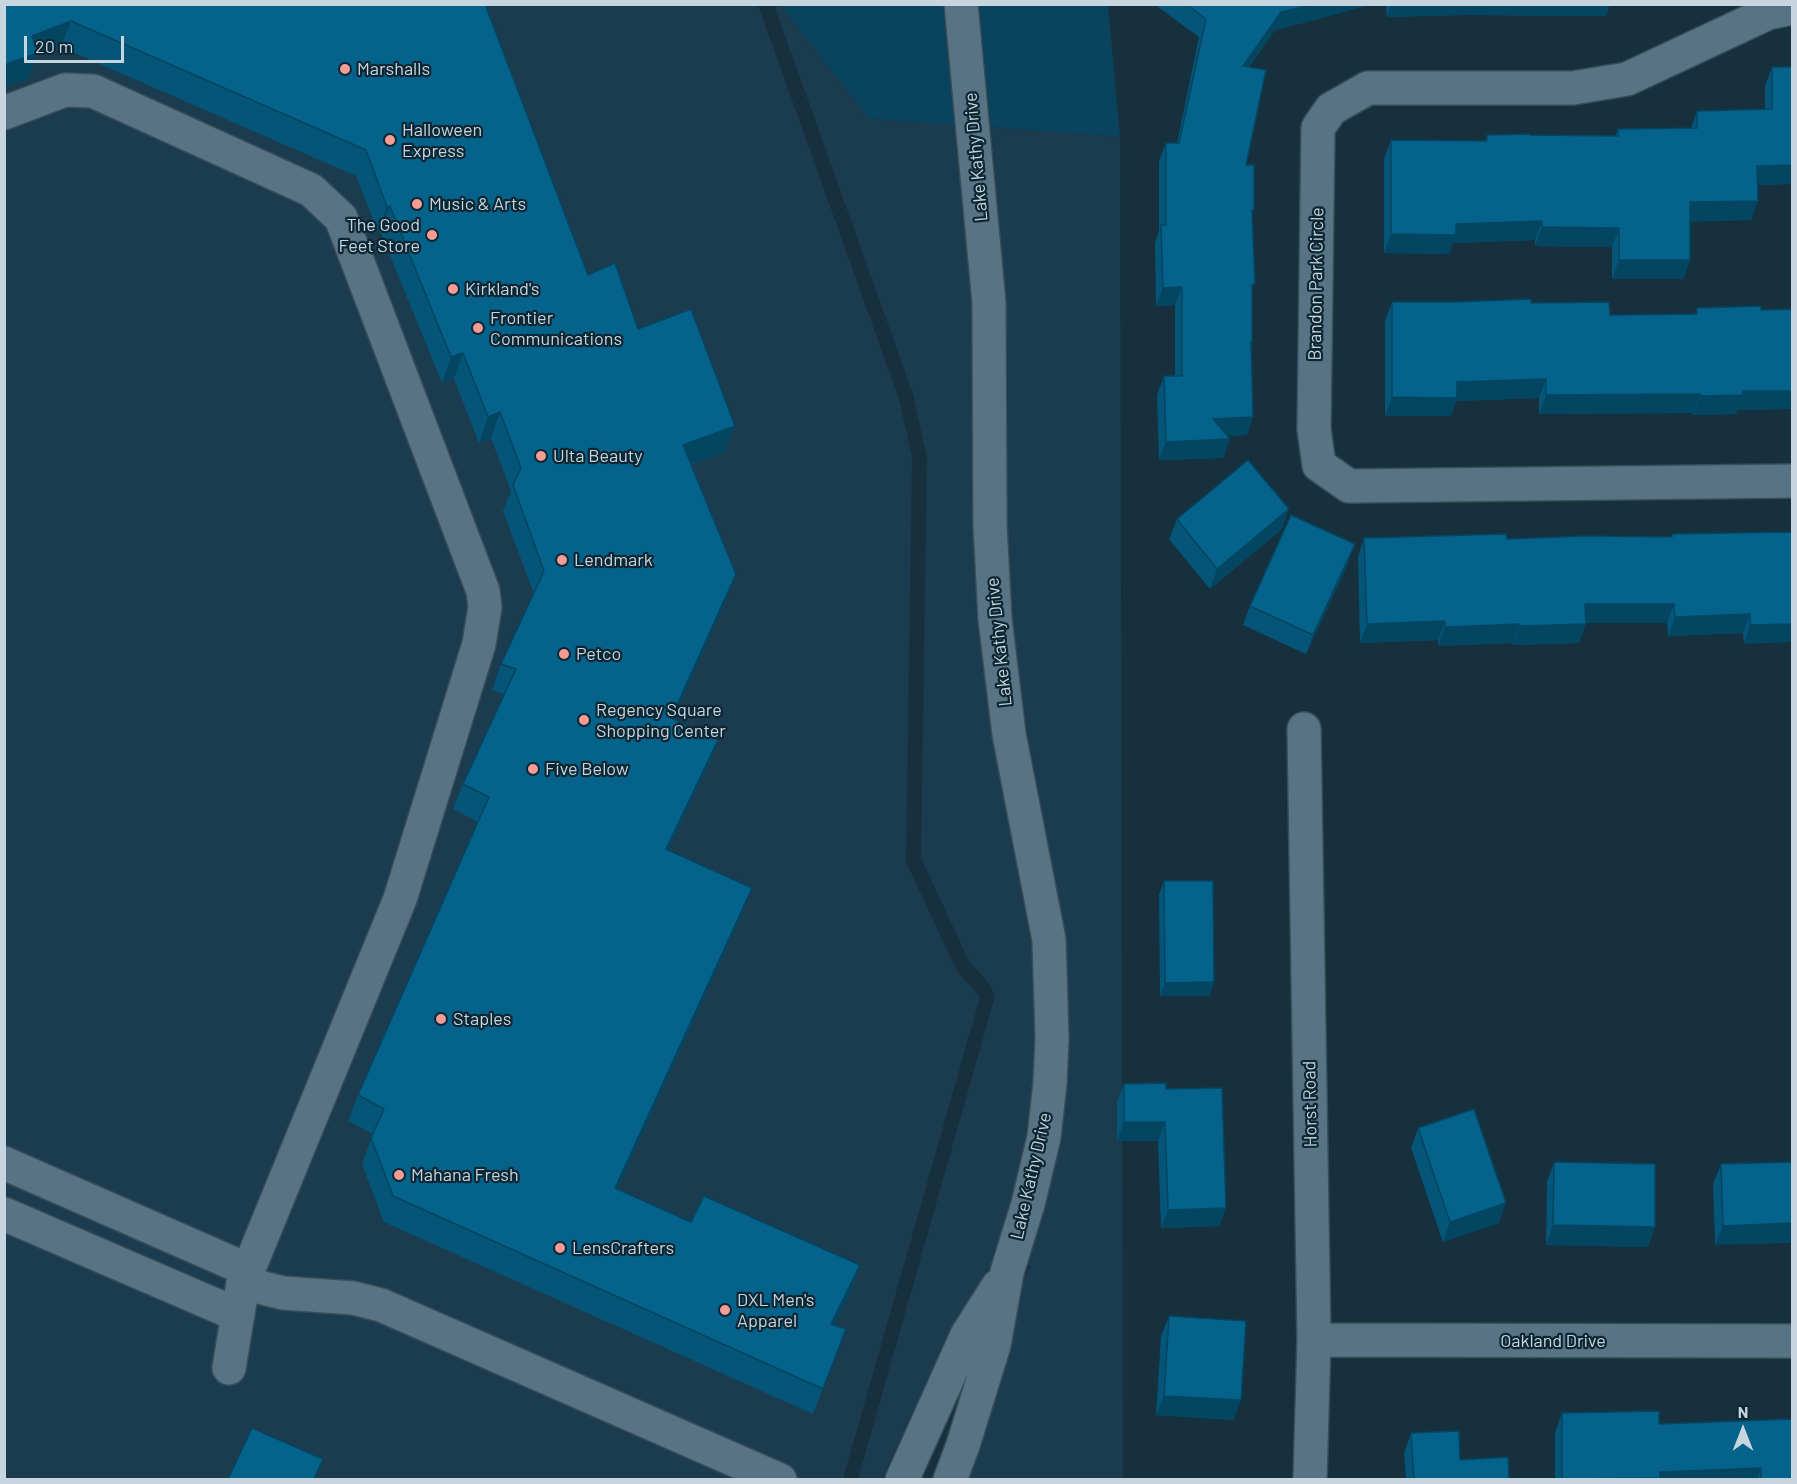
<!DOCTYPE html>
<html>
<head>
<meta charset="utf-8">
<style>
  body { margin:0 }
  #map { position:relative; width:1797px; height:1484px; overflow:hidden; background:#16303e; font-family:Barlow,sans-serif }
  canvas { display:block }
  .frame { position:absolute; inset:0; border:6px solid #c6d5de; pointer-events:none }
  .north { position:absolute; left:1713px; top:1400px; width:60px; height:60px; -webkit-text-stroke:4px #0c2634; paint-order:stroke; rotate:0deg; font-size:16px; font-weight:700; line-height:24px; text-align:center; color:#c6d5de }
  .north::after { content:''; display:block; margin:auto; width:21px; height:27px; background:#c6d5de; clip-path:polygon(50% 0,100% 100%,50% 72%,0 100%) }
  .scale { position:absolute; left:24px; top:36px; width:100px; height:27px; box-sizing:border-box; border:3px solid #c6d5de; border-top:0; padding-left:8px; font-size:18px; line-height:21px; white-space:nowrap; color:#c6d5de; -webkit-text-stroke:4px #0c2634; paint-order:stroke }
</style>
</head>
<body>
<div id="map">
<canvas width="1797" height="1484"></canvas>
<div class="frame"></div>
<div class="north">N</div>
<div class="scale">20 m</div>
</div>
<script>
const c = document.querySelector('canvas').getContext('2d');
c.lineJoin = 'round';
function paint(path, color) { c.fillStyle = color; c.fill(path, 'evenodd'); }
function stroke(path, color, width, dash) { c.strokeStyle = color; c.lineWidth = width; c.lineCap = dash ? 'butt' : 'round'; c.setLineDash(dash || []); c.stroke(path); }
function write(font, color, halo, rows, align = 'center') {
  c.font = font + ' Barlow,sans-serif'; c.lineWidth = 4.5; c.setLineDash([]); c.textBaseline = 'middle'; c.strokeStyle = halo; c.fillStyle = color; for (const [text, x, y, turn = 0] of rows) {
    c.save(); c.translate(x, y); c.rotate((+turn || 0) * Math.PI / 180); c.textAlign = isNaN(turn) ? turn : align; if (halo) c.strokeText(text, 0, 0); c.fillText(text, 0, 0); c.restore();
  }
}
paint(new Path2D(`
  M 5,5 L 758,5 L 899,399 L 912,456 L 906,862 L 957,971 L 980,997 L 843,1479 L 5,1480 Z
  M 774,5 L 780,5 L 869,119 L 955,125 L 971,304 L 973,362 L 973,526 L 977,621 L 993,736 L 1031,943 L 1035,1038 L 1033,1082 L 1027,1133 L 1012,1198 L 996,1249 L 994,1249 L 991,1264 L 952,1326 L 882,1479 L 858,1479 L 995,996 L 990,985 L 969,961 L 921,858 L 927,457 L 913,394 Z
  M 991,127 L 1120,137 L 1123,1479 L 968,1480 L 1010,1351 L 1023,1280 L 1031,1267 L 1028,1264 L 1045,1209 L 1061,1139 L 1067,1086 L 1069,1039 L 1066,939 L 1027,730 L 1012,617 L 1007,525 L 1008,362 L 1006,302 Z`), '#1b3c4e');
paint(new Path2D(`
  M 780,5 L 943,5 L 955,125 L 869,119 Z
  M 979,5 L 1108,5 L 1120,137 L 991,127 Z`), '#0a435d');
const minor = new Path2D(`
  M 1792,8 L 1768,13 L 1627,79 L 1573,88 L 1368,88 L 1331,109 L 1318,128 L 1314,429 L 1319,465 L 1349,486 L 1792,481
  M 4,113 L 65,90 L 93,91 L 311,190 L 341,218 L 483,591 L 485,607 L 479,644 L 400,899 L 243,1283 L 229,1368
  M 1304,729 L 1314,1340 L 1310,1480
  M 4,1163 L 248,1270
  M 4,1214 L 238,1315
  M 243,1283 L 283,1293 L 353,1298 L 381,1305 L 780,1480
  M 1314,1340 L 1792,1341
  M 902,1480 L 967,1335 L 998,1286
  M 950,1480 L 963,1445 L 994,1345 L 1007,1272 L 1028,1204 L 1044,1137 L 1050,1083 L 1052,1039 L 1049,940 L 1009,734 L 995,619 L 990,525 L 989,303 L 961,4`);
stroke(minor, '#374d59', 36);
stroke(minor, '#587484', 33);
paint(new Path2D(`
  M 4,4 L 485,4 L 588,275 L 638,329 L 725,452 L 691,465 L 726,600 L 673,719 L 718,740 L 708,765 L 668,850 L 742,914 L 617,1189 L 691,1222 L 860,1265 L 851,1291 L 834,1325 L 846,1329 L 813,1414 L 384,1222 L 362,1164 L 373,1134 L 348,1121 L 358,1095 L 478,822 L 453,809 L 463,784 L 504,694 L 492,690 L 501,664 L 534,594 L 503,511 L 511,491 L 491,438 L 479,443 L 454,379 L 442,383 L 380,231 L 378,232 L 356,176 L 61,47 L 36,56 L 28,79 Z
  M 1159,4 L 1373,4 L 1275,30 L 1249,67 L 1246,165 L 1253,215 L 1252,291 L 1247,435 L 1227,436 L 1230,439 L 1223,458 L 1159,460 L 1157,395 L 1164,376 L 1175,376 L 1175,305 L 1156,306 L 1155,243 L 1159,231 L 1159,161 L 1166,143 L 1177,143 L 1199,37 L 1158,7 Z
  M 1386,4 L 1610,4 L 1606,16 L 1463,15 L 1387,17 Z
  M 1772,67 L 1792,184 L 1757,185 L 1751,220 L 1690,221 L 1690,260 L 1683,279 L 1612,279 L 1612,247 L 1535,246 L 1535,240 L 1453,243 L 1449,254 L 1384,253 L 1384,159 L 1391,140 L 1485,141 L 1487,135 L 1615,136 L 1618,129 L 1691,128 L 1697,111 L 1765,109 L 1765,86 Z
  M 1392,302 L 1531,303 L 1610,315 L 1695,314 L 1697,308 L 1761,310 L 1792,309 L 1792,409 L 1737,410 L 1736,414 L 1693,415 L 1693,413 L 1539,414 L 1539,398 L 1456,401 L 1451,416 L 1385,416 L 1385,321 Z
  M 1177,519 L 1282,529 L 1210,589 L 1169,539 Z
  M 1792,532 L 1744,644 L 1743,633 L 1668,636 L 1667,623 L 1586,623 L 1579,643 L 1513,645 L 1513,643 L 1438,646 L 1438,640 L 1360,643 L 1358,557 L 1364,538 L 1507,539 L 1671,537 L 1672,534 Z
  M 1348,564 L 1306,654 L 1243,625 L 1250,606 Z
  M 1164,881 L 1214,982 L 1209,996 L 1160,996 L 1159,895 Z
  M 1124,1084 L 1166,1089 L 1226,1208 L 1219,1226 L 1161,1228 L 1158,1141 L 1117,1141 L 1117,1102 Z
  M 1418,1128 L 1499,1223 L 1443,1242 L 1411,1148 Z
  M 1554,1162 L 1648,1247 L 1546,1245 L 1547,1182 Z
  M 1792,1162 L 1715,1245 L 1713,1184 L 1721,1164 Z
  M 1169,1316 L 1234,1420 L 1156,1415 L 1161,1336 Z
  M 1562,1413 L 1659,1424 L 1792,1479 L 1555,1479 L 1555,1433 Z
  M 1411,1433 L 1460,1460 L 1509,1479 L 1406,1479 L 1404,1453 Z`), '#045578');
paint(new Path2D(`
  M 1310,4 L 1373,4 L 1304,23 Z
  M 1391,4 L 1610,4 L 1606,16 L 1463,15 L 1387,17 Z
  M 1310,5 L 1304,23 L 1275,30 L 1236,84 L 1243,66 L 1281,12 Z
  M 71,21 L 61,47 L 36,56 L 28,79 L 4,87 L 4,65 L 32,36 Z
  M 1792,165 L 1792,184 L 1750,185 L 1757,166 Z
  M 1758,201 L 1751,220 L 1683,222 L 1690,202 Z
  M 390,206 L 380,231 L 378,232 L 387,207 Z
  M 1542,221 L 1535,240 L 1453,243 L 1449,254 L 1384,253 L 1391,234 L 1456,224 Z
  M 1542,227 L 1619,228 L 1612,247 L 1535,246 Z
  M 1619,260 L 1690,260 L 1683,279 L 1612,279 Z
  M 1182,287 L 1175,305 L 1156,306 L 1163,288 Z
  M 463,353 L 454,379 L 442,383 L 451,357 Z
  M 1546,379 L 1539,398 L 1456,401 L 1451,416 L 1385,416 L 1392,397 L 1457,382 Z
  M 1743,391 L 1792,391 L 1792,409 L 1737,410 L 1736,414 L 1693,415 L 1700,396 Z
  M 1700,394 L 1693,413 L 1539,414 L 1546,395 Z
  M 500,412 L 491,438 L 479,443 L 488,417 Z
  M 1253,417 L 1247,435 L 1206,437 L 1213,419 Z
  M 735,426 L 725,452 L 673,471 L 683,445 Z
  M 1230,439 L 1223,458 L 1159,460 L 1166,442 Z
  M 1289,509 L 1282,529 L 1210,589 L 1217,569 Z
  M 1355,544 L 1348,564 L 1306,654 L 1313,635 Z
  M 736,574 L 726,600 L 662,744 L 671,718 Z
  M 1585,604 L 1674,604 L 1667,623 L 1579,623 Z
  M 1750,614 L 1743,633 L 1668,636 L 1675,617 Z
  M 1445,621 L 1438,640 L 1360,643 L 1367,624 Z
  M 1520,624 L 1513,643 L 1438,646 L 1445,627 Z
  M 1586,624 L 1579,643 L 1513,645 L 1520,626 Z
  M 1792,624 L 1792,642 L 1744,644 L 1750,625 Z
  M 718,740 L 708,765 L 656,875 L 666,849 Z
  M 752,888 L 742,914 L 606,1214 L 615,1188 Z
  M 1214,982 L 1209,996 L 1160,996 L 1165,983 Z
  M 1124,1122 L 1165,1122 L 1158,1141 L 1117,1141 Z
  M 1506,1203 L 1499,1223 L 1443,1242 L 1450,1222 Z
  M 1226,1208 L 1219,1226 L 1161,1228 L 1168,1210 Z
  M 1792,1223 L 1792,1243 L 1715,1245 L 1723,1226 Z
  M 1553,1225 L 1655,1227 L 1648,1247 L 1546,1245 Z
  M 860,1265 L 851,1291 L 822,1350 L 831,1324 Z
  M 846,1329 L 837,1355 L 813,1414 L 823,1389 Z
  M 1164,1396 L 1241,1400 L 1234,1420 L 1156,1415 Z
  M 1761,1468 L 1757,1479 L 1597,1479 L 1660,1472 Z`), '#044561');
const building = new Path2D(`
  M 4,4 L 485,4 L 588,275 L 615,263 L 638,329 L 691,309 L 735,426 L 683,445 L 736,574 L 671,718 L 718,740 L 666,849 L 752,888 L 615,1188 L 691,1222 L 704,1196 L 860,1265 L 831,1324 L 846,1329 L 823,1389 L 393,1196 L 371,1138 L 384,1109 L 358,1095 L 489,797 L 463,784 L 516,669 L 501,664 L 544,571 L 513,485 L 521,468 L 500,412 L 488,417 L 463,353 L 451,357 L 390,206 L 387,207 L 366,150 L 71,21 L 32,36 L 38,53 L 4,65 Z
  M 1186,4 L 1310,5 L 1281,12 L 1243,66 L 1266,70 L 1246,165 L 1254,165 L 1254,210 L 1252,210 L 1255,284 L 1252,285 L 1252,342 L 1251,342 L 1253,417 L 1213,419 L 1230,439 L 1166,442 L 1164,376 L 1182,376 L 1182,287 L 1163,288 L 1161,225 L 1166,225 L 1166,143 L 1179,143 L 1206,19 Z
  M 1772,67 L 1792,67 L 1792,165 L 1757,166 L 1758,201 L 1690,202 L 1690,260 L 1619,260 L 1619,228 L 1542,227 L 1542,221 L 1456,224 L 1456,235 L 1391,234 L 1391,140 L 1487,141 L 1487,135 L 1530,134 L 1530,135 L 1618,136 L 1618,129 L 1697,128 L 1697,111 L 1772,109 Z
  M 1531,299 L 1531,303 L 1609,302 L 1610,315 L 1697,314 L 1697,308 L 1761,306 L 1761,310 L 1792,309 L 1792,391 L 1743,391 L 1743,395 L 1700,396 L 1700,394 L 1546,395 L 1546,379 L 1457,382 L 1457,398 L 1392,397 L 1392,302 L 1454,302 Z
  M 1248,460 L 1289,509 L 1217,569 L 1177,519 Z
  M 1291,515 L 1355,544 L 1313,635 L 1250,606 Z
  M 1792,532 L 1792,624 L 1750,625 L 1750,614 L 1675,617 L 1674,604 L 1585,604 L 1586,624 L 1520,626 L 1520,624 L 1445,627 L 1445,621 L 1367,624 L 1364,538 L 1506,534 L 1507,539 L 1583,536 L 1672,537 L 1672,534 Z
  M 1164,881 L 1213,881 L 1214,982 L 1165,983 Z
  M 1166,1083 L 1166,1089 L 1222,1088 L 1226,1208 L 1168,1210 L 1165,1122 L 1124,1122 L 1124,1084 Z
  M 1474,1109 L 1506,1203 L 1450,1222 L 1418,1128 Z
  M 1554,1162 L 1655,1164 L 1655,1227 L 1553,1225 Z
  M 1792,1162 L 1792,1223 L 1723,1226 L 1721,1164 Z
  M 1169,1316 L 1246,1321 L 1241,1400 L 1164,1396 Z
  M 1659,1411 L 1659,1424 L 1792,1419 L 1792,1479 L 1761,1479 L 1761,1468 L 1660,1472 L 1660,1478 L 1562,1479 L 1562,1413 Z
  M 252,1428 L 323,1459 L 314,1479 L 228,1479 Z
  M 1459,1431 L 1460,1460 L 1508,1457 L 1509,1479 L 1414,1479 L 1411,1433 Z`);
paint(building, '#05638b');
stroke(building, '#044561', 1.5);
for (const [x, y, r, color] of [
  [345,69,6,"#f59c94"],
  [390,140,6,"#f59c94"],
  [417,204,6,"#f59c94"],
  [432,235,6,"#f59c94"],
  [453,289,6,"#f59c94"],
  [478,328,6,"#f59c94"],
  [541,456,6,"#f59c94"],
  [562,560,6,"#f59c94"],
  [564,654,6,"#f59c94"],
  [584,720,6,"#f59c94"],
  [533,769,6,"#f59c94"],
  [441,1019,6,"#f59c94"],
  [399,1175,6,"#f59c94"],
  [560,1248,6,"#f59c94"],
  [725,1310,6,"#f59c94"]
]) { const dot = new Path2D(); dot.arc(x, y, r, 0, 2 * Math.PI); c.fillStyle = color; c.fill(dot); stroke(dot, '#0c2634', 2); }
write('18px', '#c6d5de', '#0c2634', [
  ["Marshalls",357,69],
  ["Halloween",402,130],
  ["Express",402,151],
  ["Music & Arts",429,204],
  ["The Good",420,225,"right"],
  ["Feet Store",420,246,"right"],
  ["Kirkland's",465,289],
  ["Frontier",490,318],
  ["Communications",490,339],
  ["Ulta Beauty",553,456],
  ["Lendmark",574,560],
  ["Petco",576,654],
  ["Regency Square",596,710],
  ["Shopping Center",596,731],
  ["Five Below",545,769],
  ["Staples",453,1019],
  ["Mahana Fresh",411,1175],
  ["LensCrafters",572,1248],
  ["DXL Men's",737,1300],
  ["Apparel",737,1321]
], 'left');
write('18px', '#c6d5de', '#0c2634', [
  ["Lake Kathy Drive",976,157,-95],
  ["Brandon Park Circle",1316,284,-89],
  ["Lake Kathy Drive",999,642,-96],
  ["Horst Road",1310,1104,-91],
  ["Lake Kathy Drive",1031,1176,-77],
  ["Oakland Drive",1553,1341]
]);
</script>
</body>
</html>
